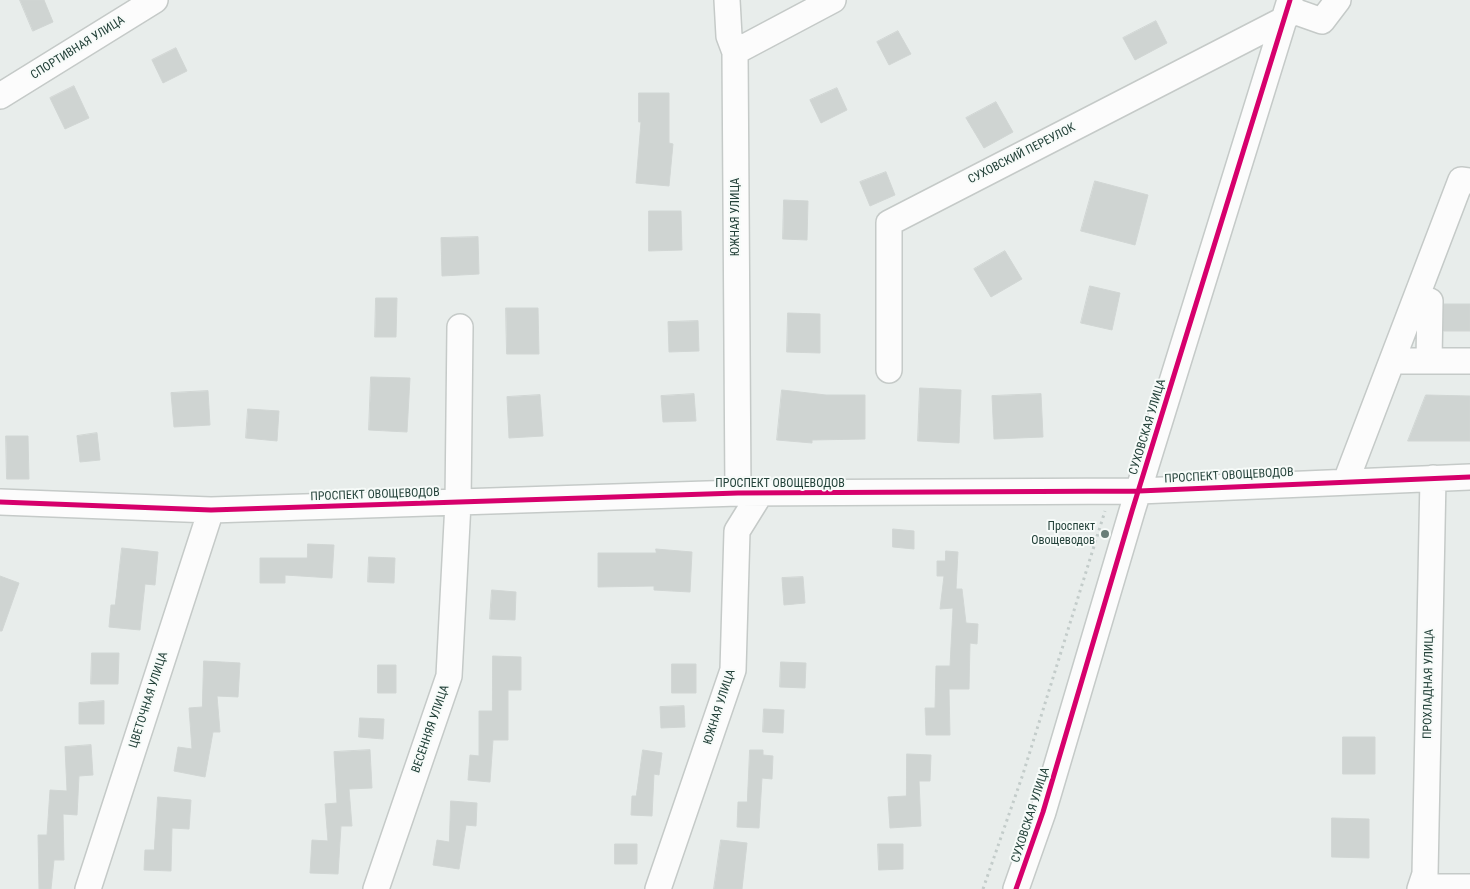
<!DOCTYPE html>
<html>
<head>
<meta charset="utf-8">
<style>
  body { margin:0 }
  canvas { display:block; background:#e8edeb }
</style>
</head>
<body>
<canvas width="1470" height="889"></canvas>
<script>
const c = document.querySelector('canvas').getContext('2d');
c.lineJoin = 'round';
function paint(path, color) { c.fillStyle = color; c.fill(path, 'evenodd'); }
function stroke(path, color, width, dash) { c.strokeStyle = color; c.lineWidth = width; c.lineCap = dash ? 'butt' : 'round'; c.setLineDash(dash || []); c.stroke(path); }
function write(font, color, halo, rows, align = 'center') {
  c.font = font + ' "Roboto Condensed",sans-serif'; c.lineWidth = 4; c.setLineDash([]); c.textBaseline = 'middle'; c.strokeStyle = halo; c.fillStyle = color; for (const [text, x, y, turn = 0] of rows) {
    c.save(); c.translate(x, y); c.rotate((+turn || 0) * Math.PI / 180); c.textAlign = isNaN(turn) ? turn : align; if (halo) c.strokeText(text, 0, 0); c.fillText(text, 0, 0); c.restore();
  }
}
const building = new Path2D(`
  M 20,0 L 44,0 L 53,22 L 33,31 Z
  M 1156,21 L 1167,43 L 1135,60 L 1123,38 Z
  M 898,31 L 911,54 L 889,65 L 877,42 Z
  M 176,48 L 187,71 L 163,83 L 152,60 Z
  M 74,86 L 89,118 L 65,129 L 50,98 Z
  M 837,88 L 847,110 L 821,123 L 810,100 Z
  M 639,93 L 669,93 L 669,143 L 673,144 L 669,186 L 636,183 L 641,122 L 639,122 Z
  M 996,102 L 1013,132 L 984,148 L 966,118 Z
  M 886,172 L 895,195 L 870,206 L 860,182 Z
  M 1095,181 L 1148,195 L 1135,245 L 1081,231 Z
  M 784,200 L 808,201 L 807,240 L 783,239 Z
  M 649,211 L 681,211 L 682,250 L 649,251 Z
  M 478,237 L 479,274 L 442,276 L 441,238 Z
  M 1005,251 L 1022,279 L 991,297 L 974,269 Z
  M 1090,286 L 1120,293 L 1112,330 L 1081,323 Z
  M 376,298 L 397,298 L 396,337 L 375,337 Z
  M 1444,304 L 1470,304 L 1470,331 L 1444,331 Z
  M 506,308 L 538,308 L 539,354 L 507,354 Z
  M 788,313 L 820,314 L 820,353 L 787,352 Z
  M 698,321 L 699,351 L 669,352 L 668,322 Z
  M 371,377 L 410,378 L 407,432 L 369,430 Z
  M 920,388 L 961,390 L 959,443 L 918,441 Z
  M 782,390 L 826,395 L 865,395 L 865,439 L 812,440 L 812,443 L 777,440 Z
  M 208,391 L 210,425 L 174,427 L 171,393 Z
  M 694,394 L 696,421 L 663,422 L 661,396 Z
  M 1041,394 L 1043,437 L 994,439 L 992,396 Z
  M 540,395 L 543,436 L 509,438 L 507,397 Z
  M 1426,395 L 1470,396 L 1470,441 L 1408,441 Z
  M 248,409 L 279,411 L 277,441 L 246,438 Z
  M 97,433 L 100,460 L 80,462 L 77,436 Z
  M 6,436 L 28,436 L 29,479 L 7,479 Z
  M 893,529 L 914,531 L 914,549 L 893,547 Z
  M 308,544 L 334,545 L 332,578 L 285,575 L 285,583 L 260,583 L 260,558 L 307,558 Z
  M 122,548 L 158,552 L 155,585 L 145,584 L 140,630 L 109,627 L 111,605 L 115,605 Z
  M 656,549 L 692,552 L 690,592 L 654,590 L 654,586 L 598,587 L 598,553 L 656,553 Z
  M 946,551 L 958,552 L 956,589 L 962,589 L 966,623 L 978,624 L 977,644 L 970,643 L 969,689 L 949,689 L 950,735 L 926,735 L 925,708 L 935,708 L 936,666 L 950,666 L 953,608 L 940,609 L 944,576 L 937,576 L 937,561 L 945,561 Z
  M 369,557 L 395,558 L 394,583 L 368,582 Z
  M 0,576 L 19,583 L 2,631 L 0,631 Z
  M 803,577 L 805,603 L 784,605 L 782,578 Z
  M 492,590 L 516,592 L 515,620 L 490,619 Z
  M 92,653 L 119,653 L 118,684 L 91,684 Z
  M 493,656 L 521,657 L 521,690 L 508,690 L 508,740 L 493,740 L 490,782 L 468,780 L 470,755 L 479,756 L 479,711 L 492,711 Z
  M 204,661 L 240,663 L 238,697 L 217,696 L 220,732 L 213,732 L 205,777 L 174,771 L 178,747 L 192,749 L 189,708 L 202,707 Z
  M 781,662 L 806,663 L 805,688 L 780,687 Z
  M 672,664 L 696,664 L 696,693 L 672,693 Z
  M 378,665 L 396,665 L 396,693 L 378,693 Z
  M 104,701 L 104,724 L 79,724 L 79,703 Z
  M 684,706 L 685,727 L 661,728 L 660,707 Z
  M 764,709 L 784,710 L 783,733 L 763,732 Z
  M 360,718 L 384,719 L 383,739 L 359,737 Z
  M 1343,737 L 1375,737 L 1375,774 L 1343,774 Z
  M 91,745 L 93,775 L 79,776 L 77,815 L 63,814 L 64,860 L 54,860 L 51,889 L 39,889 L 38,835 L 47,835 L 50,790 L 67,791 L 65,747 Z
  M 370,750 L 372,788 L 349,789 L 352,826 L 341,826 L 338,874 L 310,873 L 312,840 L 328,841 L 325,804 L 337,803 L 334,752 Z
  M 643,750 L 662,753 L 659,775 L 654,774 L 652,816 L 631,815 L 632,796 L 636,796 Z
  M 750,750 L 763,750 L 763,755 L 773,756 L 772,779 L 762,778 L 759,828 L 737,827 L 738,802 L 747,802 Z
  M 907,754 L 931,755 L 930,781 L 919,781 L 921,826 L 890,828 L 888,797 L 906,796 Z
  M 158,797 L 191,800 L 189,829 L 172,828 L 171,871 L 144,870 L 145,850 L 154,850 Z
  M 451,801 L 477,803 L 476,826 L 466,825 L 459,869 L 433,865 L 437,840 L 449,842 Z
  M 1332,818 L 1369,819 L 1369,858 L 1332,857 Z
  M 721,840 L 747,843 L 742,889 L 714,889 Z
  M 615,844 L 637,844 L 637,864 L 615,864 Z
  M 878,844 L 903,844 L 903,869 L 879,870 Z`);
paint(building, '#cfd4d2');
stroke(building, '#d1d6d4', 1);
const minor = new Path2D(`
  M 727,0 L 729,36 L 735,52
  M 1288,9 L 1322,21 L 1338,0
  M 0,96 L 155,0
  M 1414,303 L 1430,301 L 1429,361
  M 1392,361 L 1470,361
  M 889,370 L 889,223 L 1285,19
  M 1346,481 L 1461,180 L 1470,181
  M 738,493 L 735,52 L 833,0
  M 0,502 L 211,510 L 738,493 L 1139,491 L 1470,477
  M 1421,887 L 1470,887
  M 88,889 L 211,510
  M 376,889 L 449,676 L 458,503 L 460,327
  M 658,889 L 733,670 L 737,531 L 760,494
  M 1016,889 L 1043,812 L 1132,511 L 1290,0
  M 1420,889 L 1425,874 L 1433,478`);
stroke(minor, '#c5cac8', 28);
stroke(new Path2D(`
  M 983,889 L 1023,774 L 1105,511`), '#c3ccca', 3, [2.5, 4]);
stroke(minor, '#fcfcfc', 25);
stroke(new Path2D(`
  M 0,502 L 211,510 L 738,493 L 1139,491 L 1470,477
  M 1016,889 L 1043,812 L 1132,511 L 1290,0`), '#d6006c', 5);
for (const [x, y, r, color] of [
  [1105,534,5,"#697e78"]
]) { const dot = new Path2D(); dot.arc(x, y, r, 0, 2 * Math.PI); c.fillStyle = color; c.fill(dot); stroke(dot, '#f7fbf9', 2); }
write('12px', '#24423a', '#f7fbf9', [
  ["СПОРТИВНАЯ УЛИЦА",78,48,-32],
  ["СУХОВСКИЙ ПЕРЕУЛОК",1022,154,-27],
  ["ЮЖНАЯ УЛИЦА",736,217,-90],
  ["СУХОВСКАЯ УЛИЦА",1148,427,-73],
  ["ПРОСПЕКТ ОВОЩЕВОДОВ",1229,476,-3],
  ["ПРОСПЕКТ ОВОЩЕВОДОВ",780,484],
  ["ПРОСПЕКТ ОВОЩЕВОДОВ",375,495,-2],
  ["ПРОХЛАДНАЯ УЛИЦА",1429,684,-89],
  ["ЦВЕТОЧНАЯ УЛИЦА",149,700,-72],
  ["ЮЖНАЯ УЛИЦА",720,707,-72],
  ["ВЕСЕННЯЯ УЛИЦА",431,729,-71],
  ["СУХОВСКАЯ УЛИЦА",1031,815,-72]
]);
write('12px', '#24423a', '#f7fbf9', [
  ["Проспект",1095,527],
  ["Овощеводов",1095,541]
], 'right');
</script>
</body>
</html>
